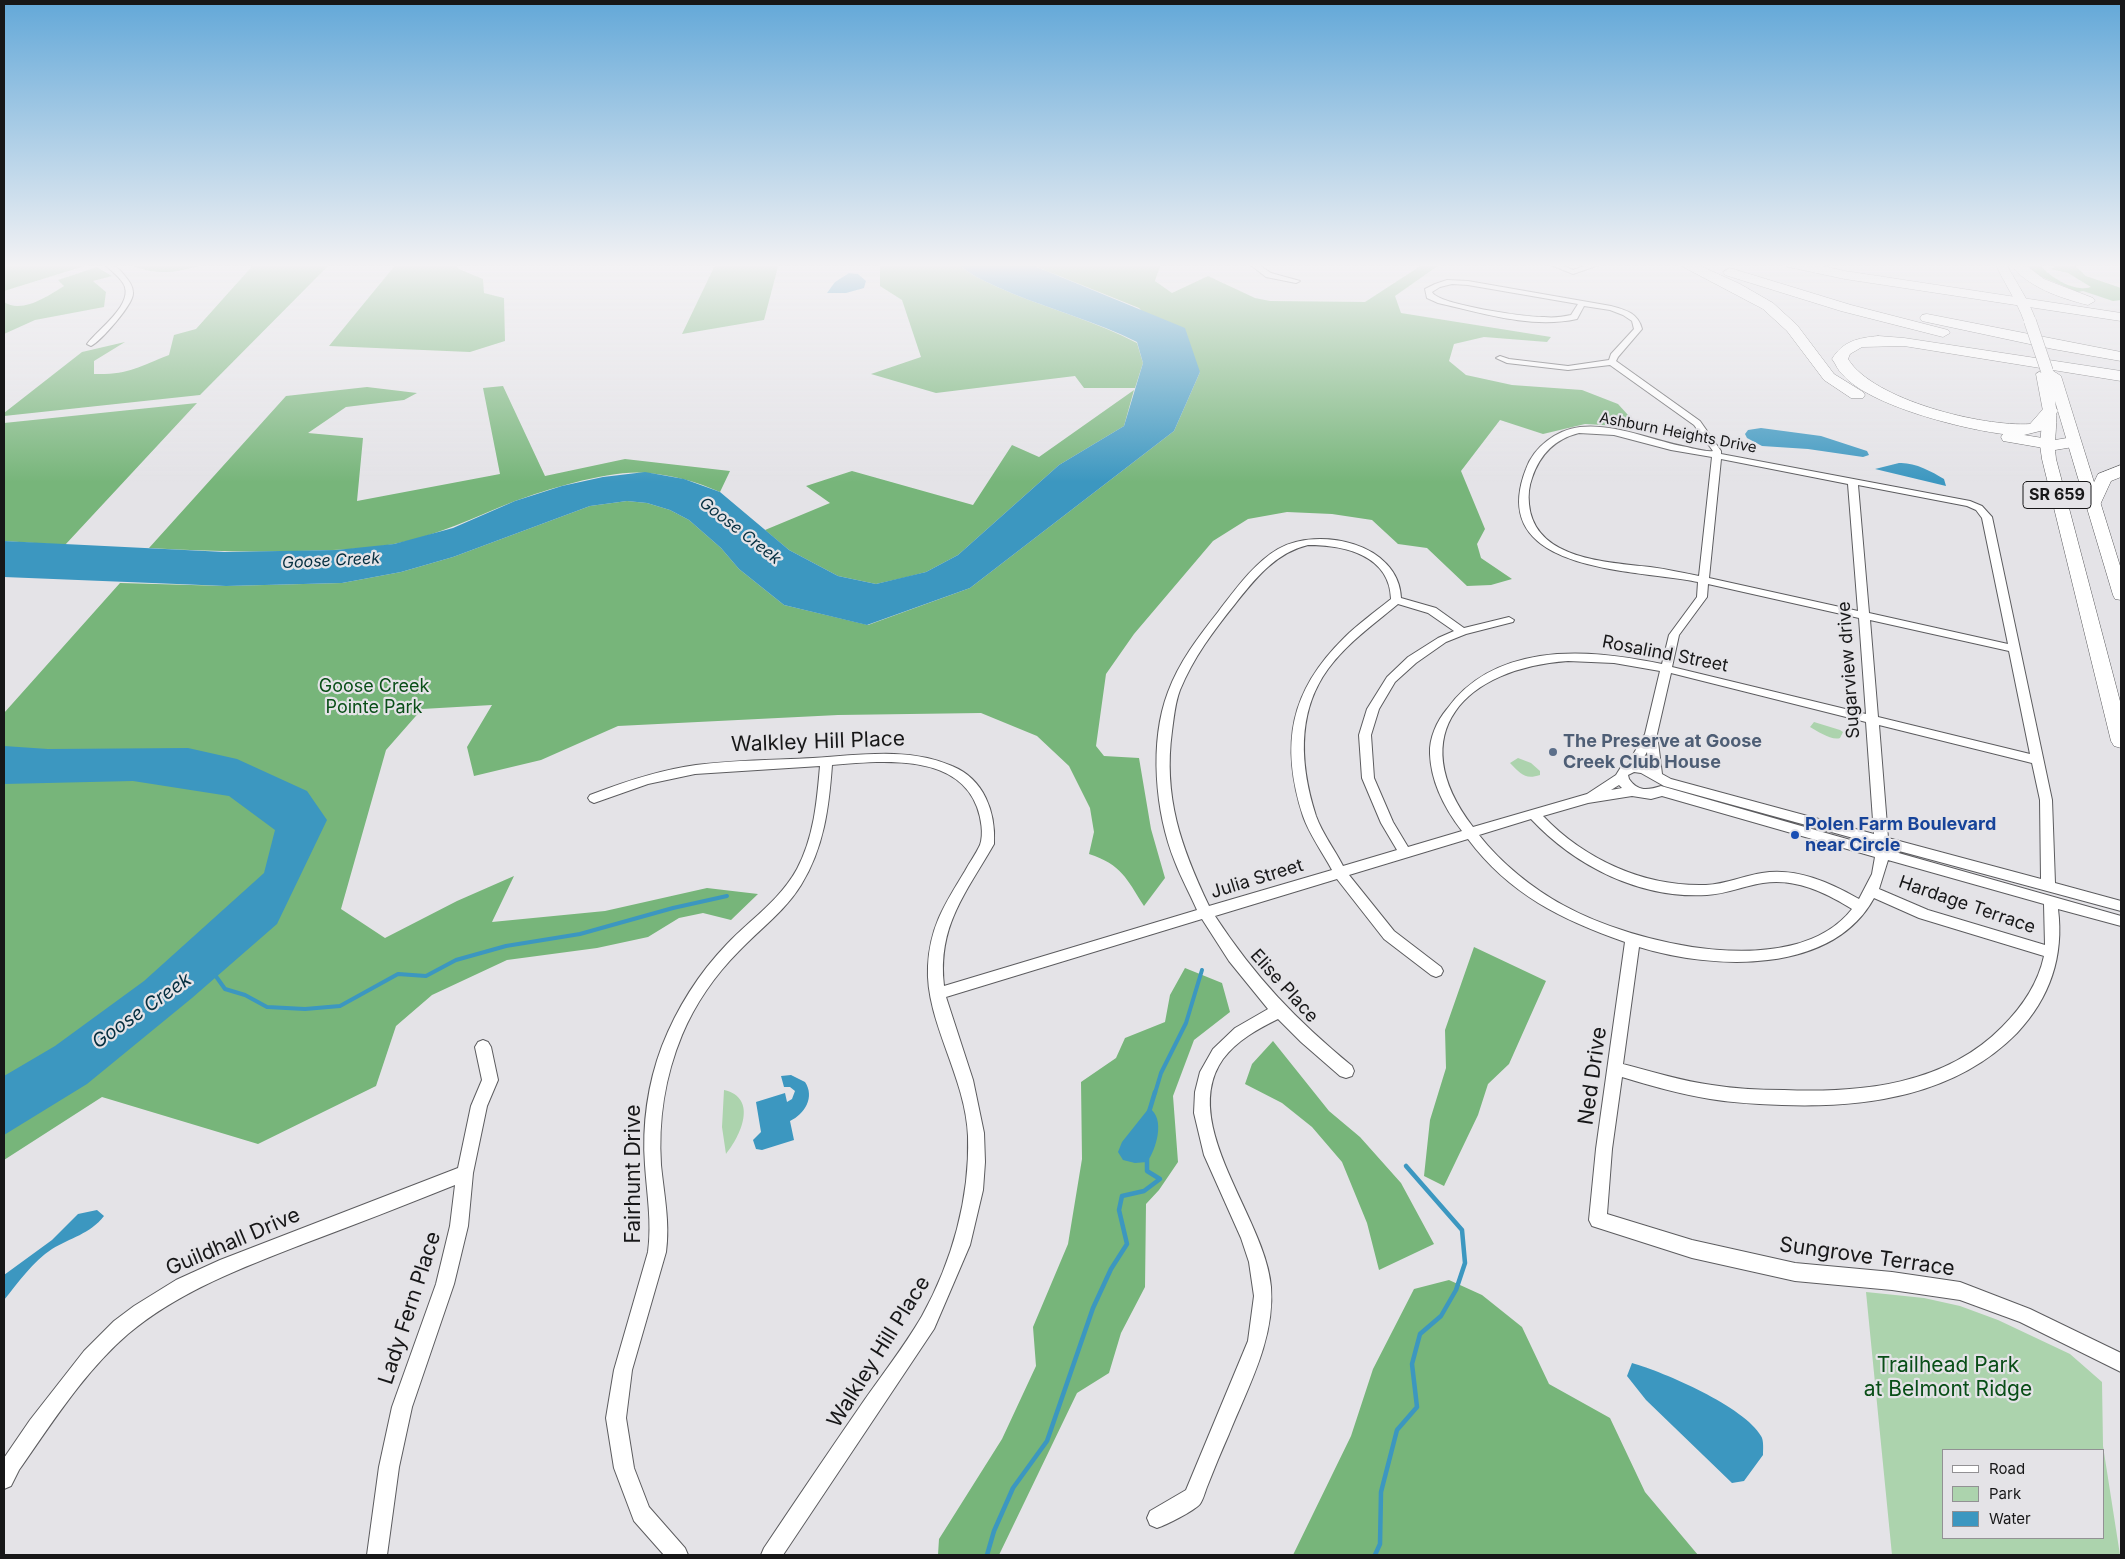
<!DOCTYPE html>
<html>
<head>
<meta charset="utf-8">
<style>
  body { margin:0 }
  #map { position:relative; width:2125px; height:1559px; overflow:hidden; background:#e4e3e7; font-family:Inter,sans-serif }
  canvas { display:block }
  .frame { position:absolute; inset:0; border:5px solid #171718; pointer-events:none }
  .legend { position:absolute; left:1942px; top:1449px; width:162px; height:90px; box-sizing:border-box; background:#e4e3e7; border:1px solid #929194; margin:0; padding:6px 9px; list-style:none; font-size:15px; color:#171718 }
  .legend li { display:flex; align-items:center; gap:10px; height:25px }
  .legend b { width:25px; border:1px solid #929194 }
</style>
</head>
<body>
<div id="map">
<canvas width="2125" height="1559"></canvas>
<div class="frame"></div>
<ul class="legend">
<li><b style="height:6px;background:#fff"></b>Road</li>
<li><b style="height:14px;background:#acd3ad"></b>Park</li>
<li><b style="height:14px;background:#3c97c0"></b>Water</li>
</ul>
</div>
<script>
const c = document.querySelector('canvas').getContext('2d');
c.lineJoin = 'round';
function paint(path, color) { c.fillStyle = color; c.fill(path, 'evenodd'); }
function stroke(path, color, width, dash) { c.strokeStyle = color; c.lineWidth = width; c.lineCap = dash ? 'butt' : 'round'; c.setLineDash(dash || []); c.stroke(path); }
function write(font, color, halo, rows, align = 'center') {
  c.font = font + ' Inter,sans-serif'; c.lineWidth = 4.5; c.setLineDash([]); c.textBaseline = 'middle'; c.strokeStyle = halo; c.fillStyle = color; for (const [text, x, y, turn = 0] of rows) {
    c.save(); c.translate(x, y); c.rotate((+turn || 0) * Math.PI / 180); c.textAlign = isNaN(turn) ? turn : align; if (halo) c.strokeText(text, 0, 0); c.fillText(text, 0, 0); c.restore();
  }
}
paint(new Path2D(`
  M 1814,722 L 1840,730 L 1843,732 L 1840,738 C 1832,741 1817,731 1810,727 Z
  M 1518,758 L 1531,763 L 1540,771 L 1540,775 C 1525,780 1521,774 1510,763 Z
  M 724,1090 C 759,1098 740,1137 726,1154 L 722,1127 Z
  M 1866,1292 L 1924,1298 L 1960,1306 L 1998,1320 L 2070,1354 L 2102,1382 L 2103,1446 L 2120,1555 L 1892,1555 ZM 2104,1450 L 2104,1538 L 1944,1538 L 1944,1450 Z`), '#acd3ad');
paint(new Path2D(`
  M 4,263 L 90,263 L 91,264 L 4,291 Z
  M 128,263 L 207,263 C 181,273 153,277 128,263 Z
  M 255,263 L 331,263 L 200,395 L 4,416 L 4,413 L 82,352 L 125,342 L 94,361 L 94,374 C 128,375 138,367 169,355 L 174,335 L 196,329 Z
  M 397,263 L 454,263 L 459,269 L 483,279 L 484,293 L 504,298 L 505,341 L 470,352 L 329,346 Z
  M 716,263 L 779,263 L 764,320 L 682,334 Z
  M 880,263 L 957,263 C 973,278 992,284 1011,293 C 1053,310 1097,322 1137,343 L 1143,363 L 1135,388 L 1084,388 L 1075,376 L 936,393 L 871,374 L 921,357 L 902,300 L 880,286 Z
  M 1027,263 L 1161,263 L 1155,281 L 1172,293 L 1208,276 L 1255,298 L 1270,301 L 1365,302 L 1425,263 L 1442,263 L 1395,296 L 1401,313 L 1551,337 L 1547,342 L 1484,337 L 1454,344 L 1449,361 L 1466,375 L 1512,385 L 1582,390 L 1618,404 L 1639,427 L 1585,424 L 1543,434 L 1500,420 L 1461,471 L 1485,529 L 1477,544 L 1481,558 L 1512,579 L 1491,585 L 1467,586 L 1427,548 L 1398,544 L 1372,520 L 1332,514 L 1287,512 L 1248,519 L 1213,541 L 1134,634 L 1106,674 L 1096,746 L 1104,756 L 1139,758 L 1151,829 L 1165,878 L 1144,906 C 1126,878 1122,865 1089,854 L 1094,832 L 1090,808 L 1069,766 L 1037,736 L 981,713 L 838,715 L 618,726 L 541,760 L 474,776 L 467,747 L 492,705 L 422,709 L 386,750 L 341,909 L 385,938 L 457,901 L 514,876 L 492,922 L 605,911 L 707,888 L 758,894 L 731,920 L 703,913 L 679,918 L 648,937 L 597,948 L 507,960 L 432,995 L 396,1026 L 376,1086 L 258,1144 L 102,1097 L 4,1160 L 4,713 L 120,583 L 226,586 L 342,583 L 401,572 L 453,557 L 590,506 L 627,501 L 647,503 L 670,510 L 689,520 L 721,548 L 739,569 L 784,605 L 868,625 L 970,588 L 1174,431 L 1200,372 L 1139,308 Z
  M 2024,263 L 2038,263 C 2049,276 2073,293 2091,287 L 2068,273 L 2051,269 L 2055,267 L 2052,263 L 2072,263 L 2086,276 L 2121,288 L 2121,300 L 2113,301 L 2083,291 L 2078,292 L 2037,275 Z
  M 97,267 L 112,276 L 93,281 L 106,292 L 104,307 L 35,320 L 4,334 L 4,302 C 22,314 48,296 64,286 L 58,280 Z
  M 503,386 L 545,476 L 625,459 L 730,471 L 720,492 C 697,482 673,475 647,473 C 612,469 548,489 515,501 C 475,517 437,536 394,544 C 362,550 328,550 296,551 C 247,552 198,551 149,548 L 286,396 L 367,387 L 417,393 L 404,400 L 346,407 L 308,433 L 363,438 L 357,501 L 500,474 L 483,388 Z
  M 1134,390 L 1124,426 L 1059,465 L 958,555 L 926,572 L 907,577 L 876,584 L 838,576 L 789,550 L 765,530 L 830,503 L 806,486 L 852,471 L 973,505 L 1012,445 L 1039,457 Z
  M 197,403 L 65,545 L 4,541 L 4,423 Z
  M 1474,947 L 1546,981 L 1509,1064 L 1488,1084 L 1478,1115 L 1444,1186 L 1424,1176 L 1430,1120 L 1446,1068 L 1445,1030 Z
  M 1185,968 L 1222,983 L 1230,1012 L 1194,1040 L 1173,1096 L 1178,1162 L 1159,1190 L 1146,1204 L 1145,1287 L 1121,1333 L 1109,1373 L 1077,1393 L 999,1555 L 938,1555 L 939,1539 L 1002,1439 L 1036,1366 L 1033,1327 L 1068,1244 L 1082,1159 L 1081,1082 L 1116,1058 L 1125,1038 L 1165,1022 L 1170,995 Z
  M 1273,1041 L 1329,1111 L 1360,1137 L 1401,1183 L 1434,1244 L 1379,1270 L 1367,1223 L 1342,1162 L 1312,1127 L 1282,1103 L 1245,1084 L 1252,1064 Z
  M 1449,1280 L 1482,1295 L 1522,1327 L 1549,1384 L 1610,1418 L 1645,1492 L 1698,1555 L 1293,1555 L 1351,1436 L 1373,1369 L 1414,1289 Z`), '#77b57a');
paint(new Path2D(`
  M 957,263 L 1027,263 L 1185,328 L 1200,372 L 1174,431 L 970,588 L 867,625 L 784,605 L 739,569 L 721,548 L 689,520 L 670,510 L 647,503 L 627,501 L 590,506 L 453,557 L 401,572 L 342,583 L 226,586 L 4,577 L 4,541 L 225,552 L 336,550 L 394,544 L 453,528 L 515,501 L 562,486 L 603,477 L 645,472 L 684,479 L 720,492 L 789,550 L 838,576 L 876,584 L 926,572 L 958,555 L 1059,465 L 1124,426 L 1143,363 L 1137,342 C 1097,322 1053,310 1011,293 C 992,284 973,278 957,263 Z
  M 849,273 L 858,274 L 866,281 L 864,288 L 846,293 L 827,293 L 835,282 Z
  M 1761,428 L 1821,436 L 1867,451 L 1869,455 L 1863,457 L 1808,449 L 1762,446 L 1747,438 L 1745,434 L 1748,430 Z
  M 1899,463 C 1914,462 1931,471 1944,479 L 1946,486 L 1875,469 Z
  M 4,746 L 48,749 L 188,748 L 237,759 L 307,791 L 327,820 L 277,924 L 192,998 L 87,1084 L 4,1135 L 4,1076 L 55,1046 L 144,981 L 264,873 L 275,830 L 229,796 L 133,781 L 4,784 Z
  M 791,1075 L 805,1082 C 815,1097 805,1114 790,1121 L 794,1140 L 762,1150 L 756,1149 L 753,1140 L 761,1132 L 756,1102 L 785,1093 L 787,1102 L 792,1099 L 795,1091 L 790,1087 L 784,1087 L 781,1076 Z
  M 1149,1108 C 1166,1118 1156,1150 1147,1162 L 1135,1163 L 1123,1160 L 1118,1152 L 1122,1142 Z
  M 97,1210 L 104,1216 C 90,1234 70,1238 52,1249 C 33,1261 18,1283 4,1300 L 4,1275 L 52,1240 L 78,1214 Z
  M 1632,1363 C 1664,1372 1745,1407 1761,1436 C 1764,1440 1763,1450 1763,1455 L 1744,1481 L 1732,1483 L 1646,1400 L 1627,1376 Z`), '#3c97c0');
stroke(new Path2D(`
  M 215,975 L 225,989 L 245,995 L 267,1007 L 305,1009 L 340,1006 L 398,974 L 426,976 L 456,960 L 506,946 L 580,934 L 673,908 L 727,896
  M 1155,1093 L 1161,1073 L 1186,1023 L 1202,970`), '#3c97c0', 4);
stroke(new Path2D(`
  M 1149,1112 L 1155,1092
  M 987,1555 L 994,1531 L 1013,1488 L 1047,1441 L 1093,1308 L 1111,1269 L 1127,1244 L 1119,1210 L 1122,1196 L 1144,1191 L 1160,1179 L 1147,1171 L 1147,1158
  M 1375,1555 L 1380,1544 L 1381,1492 L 1397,1430 L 1417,1407 L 1412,1364 L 1420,1334 L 1441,1316 L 1456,1290 L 1465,1263 L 1462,1230 L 1406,1166`), '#3c97c0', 4.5);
const street = new Path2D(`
  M 103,263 C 112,263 119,268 125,276 C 129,281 133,286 133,293 C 134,304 100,342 91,346 L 87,344 C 98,329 136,303 123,283 C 118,275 110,270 103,263 Z
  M 1248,263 L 1256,263 L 1271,273 L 1300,281 L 1296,283 L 1266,277 Z
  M 1513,263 L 1541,263 L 1538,265 Z
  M 1546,263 L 1557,263 L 1573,270 L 1593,263 L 1605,263 L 1573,274 Z
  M 1447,280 L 1468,281 L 1611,306 C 1626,310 1638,313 1642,329 L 1618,357 L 1616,361 L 1700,421 L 1721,451 L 1721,454 L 1970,501 L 1982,506 L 1992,517 L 2052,800 L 2055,883 L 2121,901 L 2121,911 L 1888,848 L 1888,850 L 2121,916 L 2121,926 L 2058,909 C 2064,956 2050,998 2017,1033 C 1955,1096 1866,1108 1782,1105 C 1758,1104 1734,1103 1710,1099 C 1680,1094 1651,1086 1622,1077 L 1612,1149 L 1607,1214 L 1692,1240 L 1795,1263 L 1892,1272 L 1960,1282 L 2030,1309 L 2121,1353 L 2121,1372 L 2020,1322 L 1960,1300 L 1892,1290 L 1795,1281 L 1692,1258 L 1592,1226 L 1589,1220 L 1596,1149 L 1625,942 C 1562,920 1509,894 1468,839 L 1349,875 L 1394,931 L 1441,967 L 1443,971 L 1441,975 L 1436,977 L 1431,975 L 1384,939 L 1337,879 L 1215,916 C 1255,977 1296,1020 1352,1066 L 1354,1071 L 1352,1076 L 1346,1078 L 1340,1076 L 1301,1042 L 1278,1019 C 1258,1029 1237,1040 1223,1059 C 1177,1124 1266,1218 1271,1287 C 1275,1339 1248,1387 1229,1434 C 1221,1452 1214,1469 1207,1487 C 1205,1492 1203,1500 1200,1504 C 1194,1511 1166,1525 1157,1528 L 1150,1525 L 1147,1518 L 1150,1511 L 1186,1490 L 1248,1341 L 1254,1296 L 1249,1262 L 1241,1238 L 1204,1155 L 1194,1113 L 1195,1092 L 1200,1072 L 1213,1049 L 1235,1028 L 1268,1009 L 1229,961 L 1202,919 L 946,997 L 973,1080 L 984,1133 L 985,1162 L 983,1190 L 970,1245 L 934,1329 L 783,1555 L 761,1555 L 764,1548 C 796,1500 828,1453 861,1405 C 881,1376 904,1347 922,1316 C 952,1262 970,1198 968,1136 C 966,1077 925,1021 928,966 C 930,926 945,904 965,871 C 969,863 976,854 980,845 C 984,834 981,818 977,807 C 957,752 878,761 832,765 C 829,807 824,848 801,885 C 785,911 760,929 739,951 C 715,975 695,1004 682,1035 C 665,1076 658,1121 661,1165 C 664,1195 670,1222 666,1252 L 632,1370 L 626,1418 L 634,1468 L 649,1507 L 685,1548 L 688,1555 L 664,1555 L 634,1521 L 614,1468 L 606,1418 L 614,1370 L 648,1252 C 652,1222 647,1195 645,1165 C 642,1125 648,1083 662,1046 C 677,1008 699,973 727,944 C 751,919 780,900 797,869 C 814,837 817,801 820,766 L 695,774 L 648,784 L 594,803 L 590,801 L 588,798 L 590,795 C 624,782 659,770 696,765 C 735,760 774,760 813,758 C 859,755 909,747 952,766 C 984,779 996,812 994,844 C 966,893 937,926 944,986 L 1197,910 C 1190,894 1181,878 1175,862 C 1155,812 1149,742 1168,692 C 1179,662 1199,636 1218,612 C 1235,590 1254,563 1278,549 C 1318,526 1399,543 1401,598 L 1436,608 L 1464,628 L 1509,617 L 1514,620 L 1513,622 L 1466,634 L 1446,642 L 1416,663 L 1395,682 L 1379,709 L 1371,735 L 1374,778 L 1393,822 L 1408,847 L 1462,831 C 1445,809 1431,782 1430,754 C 1429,738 1437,721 1447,709 C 1470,677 1502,662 1540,656 C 1581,650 1622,656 1662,664 L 1669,635 L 1697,597 L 1698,582 C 1637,569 1485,574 1526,469 C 1534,447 1556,430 1580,427 C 1616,423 1653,441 1687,447 C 1695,449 1707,452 1713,451 L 1694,425 L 1610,365 L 1568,370 L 1507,363 L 1496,358 L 1500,356 L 1509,359 L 1568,366 L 1609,360 L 1611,354 L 1634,329 L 1632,321 L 1623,315 L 1610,310 L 1584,306 L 1577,319 C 1531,329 1482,313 1438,303 L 1427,298 L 1425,289 L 1435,284 ZM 1452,284 L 1468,285 L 1578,304 L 1571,315 C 1562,317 1553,318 1544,317 C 1526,317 1438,305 1432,292 L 1440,287 ZM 1579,433 L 1614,435 L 1671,450 L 1712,457 L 1699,576 C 1683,573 1667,569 1650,567 C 1608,562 1534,560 1529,504 C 1528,495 1529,486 1532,478 C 1540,454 1555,439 1579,433 ZM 1721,459 L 1848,484 L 1858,611 L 1709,578 ZM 1858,485 L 1967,506 L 1976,510 L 1982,518 L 2008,644 L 1869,613 ZM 1308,545 C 1344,545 1390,555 1391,599 C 1375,612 1358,624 1344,638 C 1290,691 1280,744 1303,816 C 1309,834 1323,853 1332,870 L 1209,906 C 1181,847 1163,797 1172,731 C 1174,717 1175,703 1180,690 C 1193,658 1214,630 1235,604 C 1255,579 1275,553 1308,545 ZM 1708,584 L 1859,618 L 1866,714 L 1672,667 L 1679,635 L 1707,597 ZM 1398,604 L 1428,613 L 1454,631 L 1438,638 L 1408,657 L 1387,677 L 1367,709 L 1359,735 L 1362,778 L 1381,823 L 1397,850 L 1343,866 C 1335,850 1322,833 1316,816 C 1300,766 1296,713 1328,669 C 1347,643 1374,624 1398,604 ZM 1870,620 L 2009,651 L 2030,754 L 1878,717 ZM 1568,661 L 1614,663 L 1660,671 L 1645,734 L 1627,765 L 1621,767 L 1616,775 L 1587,794 L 1473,827 C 1401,733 1466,668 1568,661 ZM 1671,673 L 1866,722 L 1874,834 L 1671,779 L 1662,774 L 1657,734 ZM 1879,725 L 2032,763 L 2040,800 L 2041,879 L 1888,838 ZM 1647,752 L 1649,766 L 1640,764 ZM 1634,772 L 1641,773 L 1664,786 L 1875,844 L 1875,847 L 1661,786 C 1648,790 1638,792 1629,779 L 1628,775 ZM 1619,785 L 1622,788 L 1611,790 ZM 1632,796 L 1651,799 L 1662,796 L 1875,857 L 1872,874 L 1859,899 C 1831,883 1796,867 1762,873 C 1743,876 1726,884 1706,885 C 1645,887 1585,860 1543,816 L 1588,803 ZM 1531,819 C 1576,867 1641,899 1707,895 C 1726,894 1744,886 1763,883 C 1795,878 1825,892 1852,909 C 1794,983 1633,944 1563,905 C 1533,889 1501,863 1479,835 ZM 1888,860 L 2044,904 L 2045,945 L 1928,910 L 1879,889 ZM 1874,898 L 1919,918 L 2044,956 C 2038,984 2022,1007 2002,1027 C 1945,1085 1861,1093 1784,1090 C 1760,1090 1736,1089 1712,1085 C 1682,1081 1653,1072 1623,1064 L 1639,947 C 1713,970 1832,975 1874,898 Z
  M 483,1040 L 488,1042 L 491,1047 L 498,1080 L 487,1106 L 473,1173 L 468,1226 L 454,1284 L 412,1407 L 399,1467 L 387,1555 L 367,1555 L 379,1467 L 392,1407 L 436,1284 L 450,1226 L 455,1185 C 405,1205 354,1225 303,1244 C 242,1268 179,1291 128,1334 C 84,1372 52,1423 19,1470 L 11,1486 L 4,1489 L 4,1458 L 30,1420 L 84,1351 L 114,1321 L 134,1306 L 176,1280 L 220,1260 L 458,1168 L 471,1106 L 482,1080 L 475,1047 L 478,1042 Z`);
const primary = new Path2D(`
  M 1995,263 L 2006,263 C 2016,283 2029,300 2036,321 L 2034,324 L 2030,325 L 2024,321 C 2017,301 2004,283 1995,263 Z
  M 2047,367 L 2061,376 L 2121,569 L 2121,600 L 2115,599 L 2113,595 L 2055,401 C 2059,420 2053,439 2056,459 L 2121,705 L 2121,748 L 2114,746 L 2111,741 L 2042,459 L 2040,445 L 2043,411 L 2036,374 Z`);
const highway = new Path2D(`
  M 1676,263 L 1694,263 L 1740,284 L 1773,303 L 1797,325 L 1834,374 L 1863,392 L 1865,395 L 1863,398 L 1851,398 L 1824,380 L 1787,331 L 1763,309 Z
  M 1782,263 L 1809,263 L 1845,271 L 2121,313 L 2121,321 L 1845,279 L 1788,267 Z
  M 2009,263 L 2023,263 L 2044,279 L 2093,298 L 2095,301 L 2088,305 C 2060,298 2027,287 2009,263 Z
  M 1730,268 L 1851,305 L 1948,330 L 1950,333 L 1943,337 L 1841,311 L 1725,275 L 1723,272 Z
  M 1927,314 L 2121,352 L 2121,361 L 2053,349 L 1922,321 L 1920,318 L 1922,315 Z
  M 1878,336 L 1904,338 L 2121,371 L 2121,381 L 1904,346 L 1862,347 L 1850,354 L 1848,359 C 1873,400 1983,427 2030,424 L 2044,408 L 2056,408 L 2058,411 L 2044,430 L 2024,435 L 2055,440 L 2073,437 L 2079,438 L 2081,442 L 2079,446 L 2055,450 L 2009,442 L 2003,441 L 2001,437 L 2003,434 C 1963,429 1870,406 1843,375 C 1838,371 1836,364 1832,359 C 1843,341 1858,338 1878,336 Z
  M 2121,465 L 2121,477 L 2111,481 L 2099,507 L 2087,507 L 2084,503 L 2098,474 Z`);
stroke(street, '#5c5c5f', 2);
stroke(primary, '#5c5c5f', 1);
stroke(highway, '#5c5c5f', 1);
paint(street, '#fff');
paint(primary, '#fff');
paint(highway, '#fff');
const primaryBridge = new Path2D(`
  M 2030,321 L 2047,371`);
stroke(primaryBridge, '#5c5c5f', 13, []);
stroke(primaryBridge, '#fff', 12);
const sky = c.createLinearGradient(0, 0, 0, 482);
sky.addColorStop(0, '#63a8d8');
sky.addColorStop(0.55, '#f3f2f4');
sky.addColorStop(1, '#f3f2f400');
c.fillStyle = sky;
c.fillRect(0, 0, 2125, 482);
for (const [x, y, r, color] of [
  [1553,752,5,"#5c6f8a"],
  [1795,835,5,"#1a4fb4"]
]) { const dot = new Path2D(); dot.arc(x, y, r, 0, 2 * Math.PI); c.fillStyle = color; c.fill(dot); stroke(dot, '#e4e3e7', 2); }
write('15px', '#171718', '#e4e3e7', [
  ["Ashburn Heights Drive",1678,433,11]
]);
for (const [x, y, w] of [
  [2057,495,68]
]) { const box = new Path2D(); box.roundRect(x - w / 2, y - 13.5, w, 27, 4); c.fillStyle = '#e4e3e7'; c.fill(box); stroke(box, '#171718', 1); }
write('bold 16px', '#171718', null, [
  ["SR 659",2057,495]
]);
write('italic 16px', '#042e3f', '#e4e3e7', [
  ["Goose Creek",740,531,38],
  ["Goose Creek",331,561,-3]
]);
write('18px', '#171718', '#e4e3e7', [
  ["Rosalind Street",1665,654,11],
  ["Sugarview drive",1849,670,-94],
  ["Julia Street",1257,879,-17],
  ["Hardage Terrace",1967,905,19],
  ["Elise Place",1284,986,48]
]);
write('18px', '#094e17', '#e4e3e7', [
  ["Goose Creek",374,687],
  ["Pointe Park",374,708]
]);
write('bold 18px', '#4e5e75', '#e4e3e7', [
  ["The Preserve at Goose",1563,742],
  ["Creek Club House",1563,763]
], 'left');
write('bold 18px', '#164399', '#e4e3e7', [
  ["Polen Farm Boulevard",1805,825],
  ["near Circle",1805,846]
], 'left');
write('italic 19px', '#042e3f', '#e4e3e7', [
  ["Goose Creek",142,1011,-35]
]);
write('21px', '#171718', '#e4e3e7', [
  ["Walkley Hill Place",818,742,-2],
  ["Ned Drive",1593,1076,-82],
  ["Fairhunt Drive",634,1174,-90],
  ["Guildhall Drive",233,1242,-23],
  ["Sungrove Terrace",1867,1257,8],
  ["Lady Fern Place",410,1308,-72],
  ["Walkley Hill Place",879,1352,-58]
]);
write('21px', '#094e17', '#e4e3e7', [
  ["Trailhead Park",1948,1366],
  ["at Belmont Ridge",1948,1390]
]);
</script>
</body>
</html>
